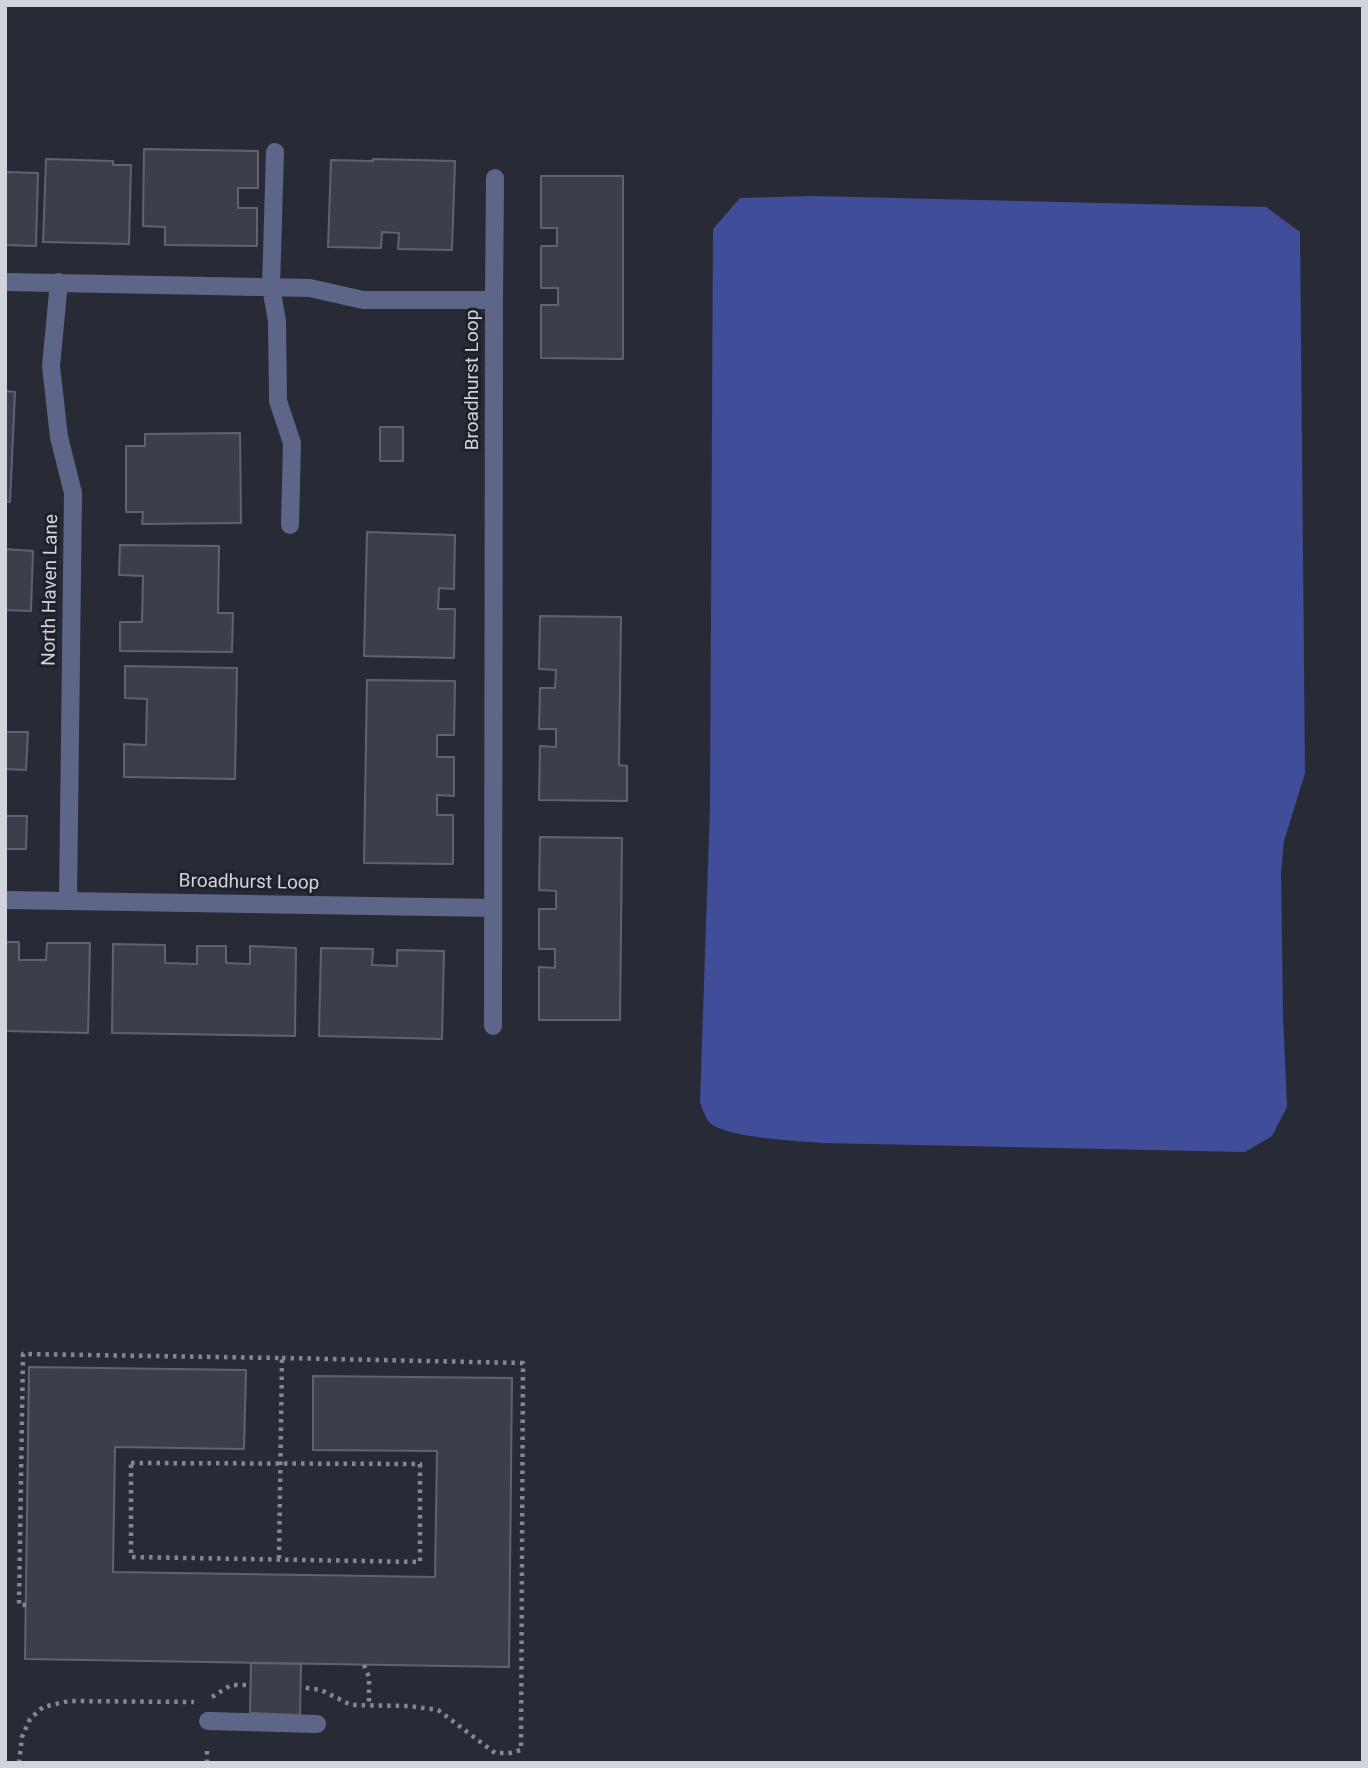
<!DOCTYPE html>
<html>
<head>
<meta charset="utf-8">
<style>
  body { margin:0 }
  #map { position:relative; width:1368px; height:1768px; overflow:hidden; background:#282b36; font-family:Roboto,sans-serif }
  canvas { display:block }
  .frame { position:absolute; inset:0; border:7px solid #d2d4db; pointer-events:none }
</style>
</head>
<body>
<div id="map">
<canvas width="1368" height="1768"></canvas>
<div class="frame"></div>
</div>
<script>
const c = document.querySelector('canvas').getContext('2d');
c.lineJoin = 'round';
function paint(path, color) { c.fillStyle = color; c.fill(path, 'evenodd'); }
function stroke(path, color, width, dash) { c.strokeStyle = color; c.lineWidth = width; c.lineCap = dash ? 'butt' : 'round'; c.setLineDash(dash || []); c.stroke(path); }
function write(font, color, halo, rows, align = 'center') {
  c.font = font + ' Roboto,sans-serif'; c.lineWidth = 6; c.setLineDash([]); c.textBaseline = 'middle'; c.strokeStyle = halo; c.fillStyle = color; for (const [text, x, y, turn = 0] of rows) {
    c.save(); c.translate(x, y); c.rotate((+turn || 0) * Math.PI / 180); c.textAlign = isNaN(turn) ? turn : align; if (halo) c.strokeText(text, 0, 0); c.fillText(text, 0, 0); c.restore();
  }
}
paint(new Path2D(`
  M 813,196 L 1266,207 L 1300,232 L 1305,773 L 1284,841 L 1281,873 L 1283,1016 L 1287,1107 L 1272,1136 L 1245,1152 L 823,1143 C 799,1141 725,1138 709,1122 C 705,1117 702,1107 700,1102 L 710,807 L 713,229 L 740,198 Z`), '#404e99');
const building = new Path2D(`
  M 144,149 L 258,151 L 258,188 L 238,188 L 238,208 L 257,208 L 257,246 L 165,245 L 165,227 L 143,226 Z
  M 46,159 L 113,161 L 113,165 L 131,165 L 129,244 L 43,242 Z
  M 373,159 L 455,161 L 452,250 L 398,249 L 399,233 L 382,232 L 381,248 L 328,247 L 331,160 L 373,161 Z
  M 5,172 L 38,173 L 36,246 L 5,245 Z
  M 541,176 L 623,176 L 623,359 L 541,358 L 541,305 L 558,305 L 558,288 L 541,288 L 541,246 L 557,246 L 557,228 L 541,228 Z
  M 5,391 L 15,392 L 10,502 L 5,502 Z
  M 380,427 L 403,427 L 403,461 L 380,461 Z
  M 240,433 L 241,523 L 142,524 L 143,512 L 126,512 L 126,446 L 145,446 L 145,434 Z
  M 367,532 L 455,535 L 454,589 L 439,588 L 438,609 L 455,609 L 454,658 L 364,656 Z
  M 120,545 L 219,546 L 218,613 L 233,613 L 232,652 L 120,651 L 120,622 L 142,622 L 143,576 L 119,575 Z
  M 5,549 L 33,551 L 31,611 L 5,610 Z
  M 540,616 L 621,617 L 619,765 L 627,766 L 627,801 L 539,800 L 540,746 L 556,747 L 556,729 L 539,729 L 540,688 L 555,688 L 556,670 L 539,669 Z
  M 125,666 L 237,668 L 235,779 L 124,777 L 124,744 L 146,745 L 147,699 L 125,698 Z
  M 367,680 L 455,681 L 454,735 L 437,735 L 437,757 L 454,757 L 454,796 L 437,795 L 437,815 L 453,815 L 453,864 L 364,863 Z
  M 5,732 L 28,732 L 26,770 L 5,769 Z
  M 5,816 L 27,816 L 26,849 L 5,849 Z
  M 540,837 L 622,838 L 620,1020 L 539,1020 L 539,967 L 555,968 L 555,949 L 539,949 L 539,909 L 556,909 L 556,891 L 539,890 Z
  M 5,942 L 19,942 L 19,960 L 46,960 L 47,943 L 90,943 L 88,1033 L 5,1031 Z
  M 113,944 L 165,945 L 165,963 L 197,964 L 197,946 L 226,946 L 226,963 L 250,964 L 250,946 L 296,948 L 295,1036 L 112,1033 Z
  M 321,948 L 373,949 L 372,965 L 397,966 L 397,950 L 444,951 L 442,1039 L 319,1036 Z
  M 29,1367 L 246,1370 L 244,1449 L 115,1447 L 113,1572 L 435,1577 L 437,1451 L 313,1450 L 313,1376 L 512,1378 L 509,1667 L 25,1659 Z
  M 251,1663 L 301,1664 L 300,1715 L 250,1713 Z`);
paint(building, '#3c3f4a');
stroke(building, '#60636f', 2);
stroke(new Path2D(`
  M 282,1358 L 523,1363 L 521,1750 L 510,1753 L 495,1753 L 438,1710 L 409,1706 L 351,1705 L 321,1690 L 301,1687
  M 131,1463 L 420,1464 L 420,1562 L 131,1557 Z
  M 26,1605 L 19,1605 L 23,1354 L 282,1358 L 279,1559
  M 364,1665 L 369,1677 L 369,1705
  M 212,1697 L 231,1685 L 250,1685
  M 19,1763 L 22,1737 L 30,1719 L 43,1707 L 69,1701 L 194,1702
  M 207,1763 L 207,1747`), '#858790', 4.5, [3.5, 5]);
stroke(new Path2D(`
  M 275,152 L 271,287 L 277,321 L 278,401 L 292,443 L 290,525
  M 5,282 L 310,288 L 363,300 L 494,300 L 493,1026
  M 59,282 L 51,366 L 59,437 L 73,493 L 68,901
  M 494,300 L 495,178
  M 5,900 L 493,908
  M 208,1721 L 317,1724`), '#5d6688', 18);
write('19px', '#d2d4db', '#1f212b', [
  ["Broadhurst Loop",473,380,-90],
  ["North Haven Lane",51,590,-89],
  ["Broadhurst Loop",249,883,1]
]);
</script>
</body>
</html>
